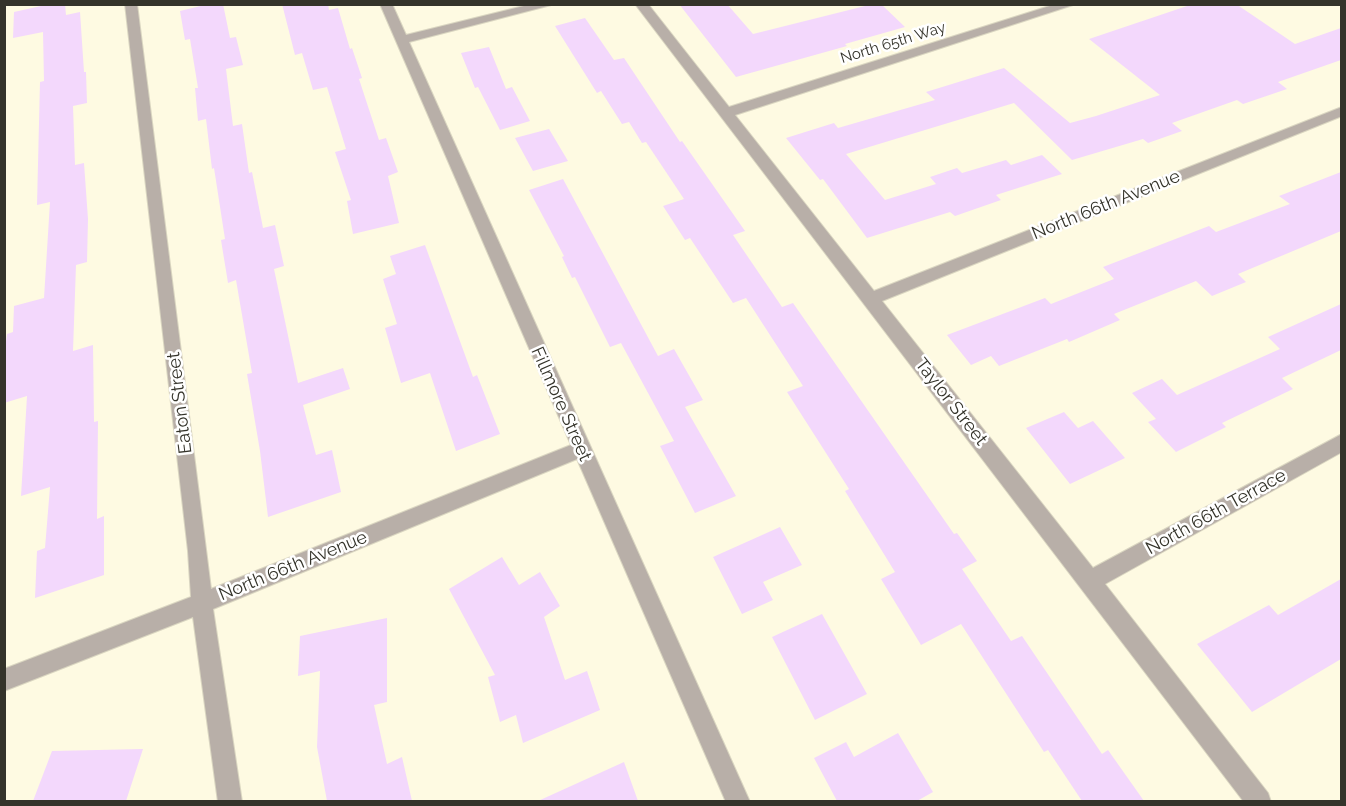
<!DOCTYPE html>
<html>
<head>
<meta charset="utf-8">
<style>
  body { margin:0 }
  #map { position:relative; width:1346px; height:806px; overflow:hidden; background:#fefae2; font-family:Raleway,sans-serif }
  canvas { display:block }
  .frame { position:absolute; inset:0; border:6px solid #34332a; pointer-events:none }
</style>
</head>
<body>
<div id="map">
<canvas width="1346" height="806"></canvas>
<div class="frame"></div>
</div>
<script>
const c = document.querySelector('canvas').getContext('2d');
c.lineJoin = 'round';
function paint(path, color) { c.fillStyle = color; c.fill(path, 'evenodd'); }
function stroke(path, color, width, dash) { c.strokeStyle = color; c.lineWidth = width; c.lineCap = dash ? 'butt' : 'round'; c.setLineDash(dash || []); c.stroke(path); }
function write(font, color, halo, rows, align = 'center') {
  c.font = font + ' Raleway,sans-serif'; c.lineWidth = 5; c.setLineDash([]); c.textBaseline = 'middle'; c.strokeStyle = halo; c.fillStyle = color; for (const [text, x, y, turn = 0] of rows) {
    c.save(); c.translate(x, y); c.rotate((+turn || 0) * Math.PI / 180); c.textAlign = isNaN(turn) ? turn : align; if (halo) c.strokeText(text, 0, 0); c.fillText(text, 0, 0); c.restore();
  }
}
paint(new Path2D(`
  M 50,4 L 65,4 L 66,15 L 80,12 L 84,72 L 86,72 L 87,103 L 73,106 L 75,165 L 84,163 L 88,219 L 87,262 L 76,265 L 73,351 L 93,345 L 94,422 L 98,421 L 97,519 L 104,516 L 104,575 L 35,598 L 37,551 L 45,548 L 50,487 L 21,496 L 27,396 L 4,403 L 4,357 L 7,334 L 13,332 L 14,306 L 44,298 L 50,202 L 37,205 L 40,82 L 44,81 L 43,32 L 13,38 L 14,12 Z
  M 209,4 L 223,4 L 230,38 L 236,37 L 243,65 L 226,69 L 233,126 L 242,124 L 249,173 L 252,172 L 263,228 L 275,225 L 284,266 L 274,269 L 298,383 L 343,368 L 350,389 L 303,405 L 316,455 L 332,450 L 341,492 L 268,517 L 260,451 L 247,374 L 252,373 L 236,280 L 228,283 L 221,240 L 225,239 L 214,168 L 212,169 L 206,119 L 198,121 L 195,88 L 198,88 L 190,39 L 185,40 L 180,11 Z
  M 282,4 L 328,4 L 329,10 L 338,8 L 350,49 L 352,48 L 362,78 L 359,79 L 379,140 L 386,138 L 398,172 L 388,176 L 399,223 L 353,234 L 347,201 L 351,200 L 335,152 L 346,149 L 327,87 L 313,90 L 302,53 L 295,55 Z
  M 679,4 L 727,4 L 753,34 L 873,4 L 881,4 L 905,27 L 845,44 L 847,46 L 736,77 Z
  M 1193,4 L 1236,4 L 1295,44 L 1341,28 L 1341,60 L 1278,82 L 1287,89 L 1243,104 L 1237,100 L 1172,123 L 1182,131 L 1148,143 L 1143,139 L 1072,160 L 1014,103 L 846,154 L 885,200 L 936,184 L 930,177 L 957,168 L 962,173 L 1006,160 L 1011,165 L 1042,155 L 1062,174 L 996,195 L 1001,200 L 955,216 L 950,212 L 867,238 L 823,179 L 820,180 L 786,138 L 834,123 L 838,128 L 935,100 L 926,92 L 1004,68 L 1070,123 L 1096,116 L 1160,95 L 1089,39 Z
  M 585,18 L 614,60 L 624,58 L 680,142 L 682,141 L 745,231 L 733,235 L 782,307 L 793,303 L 954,534 L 957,533 L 977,561 L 962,569 L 1011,641 L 1022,636 L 1102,754 L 1108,750 L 1144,801 L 1082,801 L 1048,750 L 1044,752 L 961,624 L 921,645 L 881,579 L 895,572 L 845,491 L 849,489 L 787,392 L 803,386 L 746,298 L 733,303 L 690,238 L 685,240 L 663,206 L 684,199 L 646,142 L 642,143 L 629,122 L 622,124 L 601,91 L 597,93 L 555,26 Z
  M 489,47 L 506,89 L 512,87 L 530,121 L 500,130 L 478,87 L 475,88 L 461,53 Z
  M 549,129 L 568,161 L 533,171 L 515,138 Z
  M 1341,172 L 1341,231 L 1238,274 L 1246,282 L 1212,296 L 1196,281 L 1114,314 L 1120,320 L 1069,342 L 1067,339 L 999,366 L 991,356 L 971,365 L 947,335 L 1045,298 L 1051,304 L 1114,279 L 1103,267 L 1209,226 L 1216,232 L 1290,204 L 1279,196 Z
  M 563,179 L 658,356 L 674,349 L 703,400 L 685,407 L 736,496 L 695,513 L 660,446 L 674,441 L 621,343 L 610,347 L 575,277 L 572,278 L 562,257 L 564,256 L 529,190 Z
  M 425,245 L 473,377 L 477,375 L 500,434 L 456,451 L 430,373 L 401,383 L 385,328 L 397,324 L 383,279 L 396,274 L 390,256 Z
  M 1341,304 L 1341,350 L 1282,378 L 1293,389 L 1222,423 L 1226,427 L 1176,452 L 1148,422 L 1156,419 L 1132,393 L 1162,379 L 1177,395 L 1280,349 L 1268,337 Z
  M 1064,412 L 1078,428 L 1093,421 L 1125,458 L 1070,484 L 1026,428 Z
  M 780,527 L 802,565 L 763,582 L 773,600 L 742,614 L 713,557 Z
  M 502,557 L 519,585 L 540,572 L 560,606 L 544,617 L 565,680 L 587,671 L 600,710 L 523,743 L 516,715 L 500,722 L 488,677 L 495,675 L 449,589 Z
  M 1341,579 L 1341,659 L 1252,712 L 1197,644 L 1269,605 L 1278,615 Z
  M 822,614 L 867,694 L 815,720 L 772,637 Z
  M 387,618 L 387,702 L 374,705 L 387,764 L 402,757 L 412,801 L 327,801 L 317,747 L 320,671 L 298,676 L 300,636 Z
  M 898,733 L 933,792 L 917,801 L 837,801 L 814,758 L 846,742 L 854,757 Z
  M 143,749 L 126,801 L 33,801 L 52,751 Z
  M 624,762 L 638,801 L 538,801 Z`), '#f3d8fc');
const minor = new Path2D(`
  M 125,4 L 137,4 L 211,589 L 571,445 L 380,4 L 392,4 L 406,35 L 532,4 L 555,4 L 409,42 L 750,802 L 726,802 L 577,459 L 213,609 L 242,802 L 218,802 L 193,617 L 4,691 L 4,669 L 191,597 L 188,551 Z
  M 635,4 L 648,4 L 729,107 L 1056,4 L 1076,4 L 735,115 L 874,291 L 1342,107 L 1342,116 L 882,301 L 1093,568 L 1342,434 L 1342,452 L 1105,584 L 1268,793 L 1271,802 L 1244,802 Z`);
stroke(minor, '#dad6c1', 2);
paint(minor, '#b8afa8');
write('15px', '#34332a', '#fff', [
  ["North 65th Way",893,43,-17]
]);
write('18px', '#34332a', '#fff', [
  ["North 66th Avenue",1106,205,-22],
  ["Taylor Street",951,402,52],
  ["Eaton Street",180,403,-97],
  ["Fillmore Street",561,404,66],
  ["North 66th Terrace",1216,512,-29],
  ["North 66th Avenue",293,566,-22]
]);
</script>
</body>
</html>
